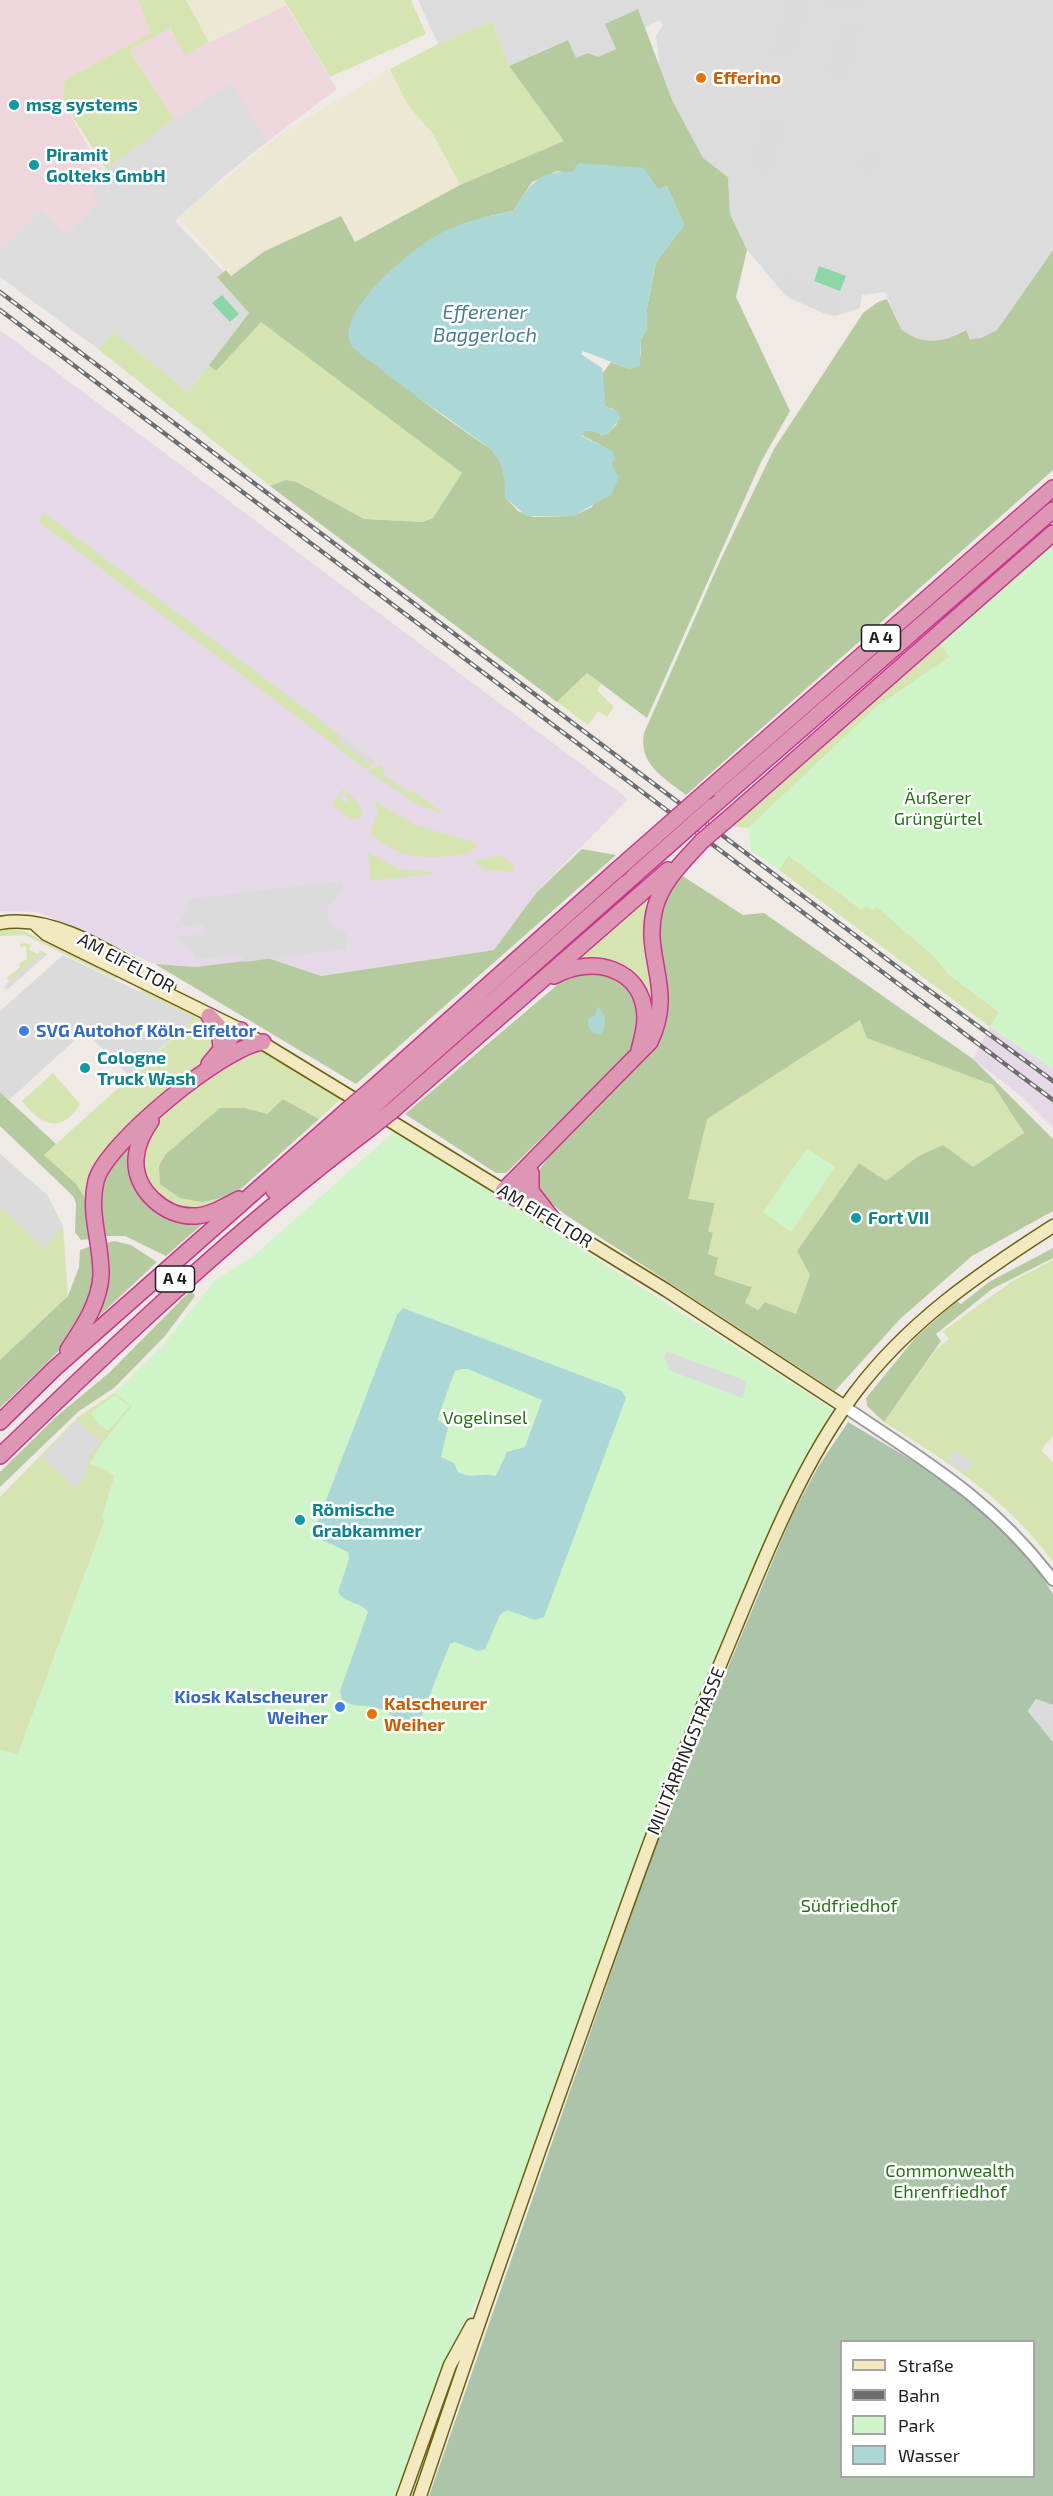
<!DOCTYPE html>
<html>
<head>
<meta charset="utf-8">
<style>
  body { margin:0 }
  #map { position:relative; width:1053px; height:2496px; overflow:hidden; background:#efeae6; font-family:"Exo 2",sans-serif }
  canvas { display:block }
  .legend { position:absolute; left:840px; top:2340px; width:195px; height:138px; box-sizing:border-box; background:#fff; border:2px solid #a5a5a5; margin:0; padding:8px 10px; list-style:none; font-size:18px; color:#1f1f1f }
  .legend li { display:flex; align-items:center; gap:12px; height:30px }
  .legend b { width:30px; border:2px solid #a5a5a5 }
</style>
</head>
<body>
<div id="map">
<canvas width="1053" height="2496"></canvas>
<ul class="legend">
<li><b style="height:8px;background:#f3e9c0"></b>Straße</li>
<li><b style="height:8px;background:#6d6d6d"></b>Bahn</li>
<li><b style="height:16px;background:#cff4c8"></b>Park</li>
<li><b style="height:16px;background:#abd8d7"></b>Wasser</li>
</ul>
</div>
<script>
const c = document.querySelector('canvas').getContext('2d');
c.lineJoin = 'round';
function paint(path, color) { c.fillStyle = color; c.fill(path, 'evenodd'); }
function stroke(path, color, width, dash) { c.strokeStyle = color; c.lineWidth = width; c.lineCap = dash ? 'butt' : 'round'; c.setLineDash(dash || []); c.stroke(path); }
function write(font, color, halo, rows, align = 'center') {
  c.font = font + ' "Exo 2",sans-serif'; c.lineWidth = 5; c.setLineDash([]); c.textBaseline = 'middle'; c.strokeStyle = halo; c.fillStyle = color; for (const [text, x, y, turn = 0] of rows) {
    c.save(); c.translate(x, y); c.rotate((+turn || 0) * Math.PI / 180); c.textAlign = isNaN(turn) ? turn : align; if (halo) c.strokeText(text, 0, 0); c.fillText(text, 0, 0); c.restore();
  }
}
paint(new Path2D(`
  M 418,0 L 1053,0 L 1053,250 L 997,330 L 981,338 L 968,338 L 965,330 L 951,337 L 929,343 L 907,334 L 901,329 L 885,292 L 862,295 L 860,308 L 835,316 L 826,314 L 785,295 L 747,250 L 730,214 L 728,177 L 703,158 L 672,100 L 660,71 L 656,35 L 663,25 L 659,20 L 645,27 L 638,9 L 606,24 L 616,49 L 598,57 L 575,58 L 567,40 L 509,66 L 492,21 L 438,44 Z
  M 232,82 L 268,141 L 228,173 L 175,221 L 224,272 L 217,277 L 249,313 L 188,392 L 114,332 L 98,349 L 0,277 L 0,250 L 42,208 L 66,234 L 91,192 L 106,178 L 102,172 L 174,119 Z`), '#dddcdc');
paint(new Path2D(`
  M 0,0 L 138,0 L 150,33 L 65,80 L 62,100 L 106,178 L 91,192 L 99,202 L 66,235 L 41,209 L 0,250 Z
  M 286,5 L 337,89 L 268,141 L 232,83 L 174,119 L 129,50 L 169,28 L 186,54 Z`), '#eed7dc');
paint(new Path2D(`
  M 0,330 L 628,799 L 536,893 L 494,950 L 321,976 L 268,958 L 196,967 L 155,964 L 38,912 L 0,911 Z
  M 990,1027 L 1053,1069 L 1053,1128 L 1021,1096 L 973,1059 Z`), '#e6d9e7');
paint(new Path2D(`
  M 186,0 L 284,0 L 286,5 L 209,42 Z
  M 390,69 L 408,105 L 433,134 L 460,185 L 355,242 L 341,217 L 265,251 L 231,276 L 178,217 L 279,135 Z`), '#ece8d4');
paint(new Path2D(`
  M 138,0 L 186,0 L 209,42 L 185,55 L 170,28 L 129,50 L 174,119 L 106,169 L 62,100 L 65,80 L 150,33 Z
  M 284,0 L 411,0 L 426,34 L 330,77 Z
  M 492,21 L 509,66 L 565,141 L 460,185 L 433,134 L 408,105 L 390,69 L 438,44 Z
  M 261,321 L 463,473 L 433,518 L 423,522 L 364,519 L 298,482 L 286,480 L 270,486 L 98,349 L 114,332 L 188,392 L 209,365 L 216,370 Z
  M 44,513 L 340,735 L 337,740 L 369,764 L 373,759 L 375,761 L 367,770 L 38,521 Z
  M 1053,576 L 748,828 L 731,826 L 940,645 L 938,642 Z
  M 587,673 L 601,684 L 597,690 L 614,707 L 607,717 L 598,711 L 588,725 L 557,702 Z
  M 380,765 L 385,769 L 382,774 L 411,794 L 413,792 L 409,787 L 446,816 L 413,802 L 368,771 Z
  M 343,789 L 345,791 L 340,798 L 347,803 L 349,799 L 345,796 L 348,792 L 359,804 L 363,814 L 359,819 L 351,819 L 332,805 Z
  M 374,801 L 415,825 L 476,843 L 476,847 C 469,855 460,855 450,856 C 416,860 396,855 370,833 L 378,813 Z
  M 368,852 L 398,869 L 431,872 L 431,874 L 371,881 Z
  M 499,855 L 514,865 L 513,872 L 485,870 L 473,862 Z
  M 788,855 L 862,910 L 866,906 L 876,906 L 937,959 L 948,974 L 1000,1013 L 990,1027 L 779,870 Z
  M 658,888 L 653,976 L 655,1019 L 567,964 Z
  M 9,929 L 24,931 L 68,953 L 70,949 L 116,973 L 117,977 L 115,979 L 25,935 L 0,936 L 0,930 Z
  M 25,943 L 31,945 L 29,950 L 38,954 L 40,950 L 47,954 L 45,956 L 41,954 L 10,981 L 7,978 L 20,967 L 19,964 L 27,959 L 26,946 L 21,947 L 20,944 Z
  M 143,989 C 164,993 207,1016 218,1034 L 210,1057 L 122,1135 L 87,1201 L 44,1155 L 189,1024 L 139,991 Z
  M 860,1020 L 868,1038 L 993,1085 L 1024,1134 L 973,1167 L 917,1157 L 886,1182 L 859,1163 L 797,1251 L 810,1275 L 796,1314 L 765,1302 L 758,1310 L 745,1304 L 751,1286 L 713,1275 L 708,1255 L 713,1233 L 708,1231 L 687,1199 L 707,1119 Z
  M 258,1049 L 342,1098 L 319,1119 L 283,1099 L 267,1114 L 245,1108 L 234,1195 L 203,1211 L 170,1207 L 146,1183 L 141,1154 L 157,1121 L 164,1113 L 238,1053 Z
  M 53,1073 L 80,1104 C 77,1111 73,1114 67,1119 C 50,1132 33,1115 22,1101 Z
  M 0,1154 L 47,1195 L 63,1226 L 68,1296 L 0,1360 Z
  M 1053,1260 L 1053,1436 L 1041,1450 L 1053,1462 L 1053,1562 C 1009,1501 947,1461 884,1422 L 937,1348 L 949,1339 L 943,1331 L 1011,1282 Z
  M 114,1393 L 133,1406 L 104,1441 L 90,1463 L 115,1475 L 102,1518 L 105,1520 L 18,1754 L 0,1750 L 0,1497 L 78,1417 Z`), '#d6e4b2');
paint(new Path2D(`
  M 638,9 L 672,100 L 703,158 L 728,177 L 730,214 L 747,250 L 736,297 L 790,411 L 761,462 L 647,718 L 587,673 L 557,702 L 270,486 L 286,480 L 297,482 L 364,519 L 423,522 L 433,518 L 462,473 L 261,322 L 216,371 L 209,365 L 249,313 L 217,277 L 226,270 L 231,276 L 265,251 L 341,216 L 355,242 L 460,185 L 564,141 L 509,66 L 568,40 L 576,58 L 588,53 L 598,57 L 616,49 L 605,24 ZM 557,171 L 659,189 L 667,186 L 684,225 L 656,262 L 647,308 L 647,329 L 641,339 L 641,355 L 630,369 L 611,362 L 602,374 C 603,384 602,397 606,407 L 613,409 L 617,424 L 607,434 L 584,430 L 582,435 L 607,449 L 613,470 L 592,507 L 573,516 L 533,517 L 518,511 L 505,497 L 505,477 L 500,461 L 493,451 L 436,411 L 352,346 L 485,217 L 513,211 L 532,182 Z
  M 1053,250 L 1053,470 L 686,795 C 664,778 638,764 644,733 L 720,561 L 774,449 L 863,313 L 878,302 L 887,299 L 901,329 C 922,346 943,343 966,330 L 970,339 L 981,338 L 997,330 Z
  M 582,849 L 616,855 L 356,1084 L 155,964 L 196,967 L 268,958 L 321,976 L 494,950 L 536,893 Z
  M 681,875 L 743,915 L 764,913 L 973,1059 L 1053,1139 L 1053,1211 L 972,1256 L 900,1319 L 835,1391 L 566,1215 L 538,1193 L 536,1175 L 560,1140 L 656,1041 C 657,1003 652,947 661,911 C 664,898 673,886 681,875 ZM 860,1020 L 867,1038 L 993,1085 L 1024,1133 L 973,1167 L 943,1145 L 917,1157 L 886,1181 L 859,1163 L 797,1251 L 810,1275 L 796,1314 L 765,1302 L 758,1310 L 745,1303 L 752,1287 L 714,1275 L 718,1258 L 708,1254 L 713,1233 L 708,1231 L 715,1203 L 688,1199 L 707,1119 Z
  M 601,972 C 626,985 642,994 638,1025 C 636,1035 636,1043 630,1052 L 506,1173 L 496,1173 L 405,1114 L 563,980 L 573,974 Z
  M 0,1092 L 56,1144 L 44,1155 L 76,1184 L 87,1201 L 90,1239 L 81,1240 L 75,1232 L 76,1203 L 73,1196 L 0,1126 Z
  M 283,1099 L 319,1119 L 234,1195 L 202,1202 L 180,1198 L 160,1184 L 159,1166 L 166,1154 L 220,1108 L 245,1108 L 267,1114 Z
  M 135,1135 L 142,1194 L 207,1220 L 166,1256 L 125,1236 L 101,1236 L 98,1214 L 102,1177 Z
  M 114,1241 L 131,1245 L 157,1262 L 95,1320 L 102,1244 Z
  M 92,1246 L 94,1289 L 70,1340 L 0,1408 L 0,1360 L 68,1296 L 79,1267 L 80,1250 Z
  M 1053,1248 L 1053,1258 L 992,1289 L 936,1334 L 941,1341 L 884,1422 L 867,1406 L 866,1398 L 916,1337 L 957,1301 L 961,1304 L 989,1282 Z
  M 191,1290 L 195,1296 L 165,1336 L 114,1388 L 79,1411 L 0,1487 L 0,1472 L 57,1416 L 110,1372 Z`), '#b6ca9f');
paint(new Path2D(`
  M 848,1422 L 930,1471 L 992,1518 L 1037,1569 L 1053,1594 L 1053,1705 L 1036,1699 L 1028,1711 L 1053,1742 L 1053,2496 L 429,2496 L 666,1815 L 792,1515 L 818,1467 ZM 842,2342 L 1034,2342 L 1034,2476 L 842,2476 Z`), '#acc5aa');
paint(new Path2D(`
  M 1053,540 L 1053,1069 L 990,1027 L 999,1012 L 948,974 L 937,959 L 877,907 L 872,911 L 866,906 L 862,910 L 789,855 L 779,870 L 751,850 L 748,828 L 876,707 L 949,657 L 938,642 Z
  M 395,1131 L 831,1408 L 832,1412 L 801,1464 L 714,1665 L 489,2275 L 447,2359 L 399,2496 L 0,2496 L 0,1750 L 18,1754 L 105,1521 L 102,1518 L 115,1475 L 90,1463 L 104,1441 L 132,1406 L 114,1393 L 163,1345 L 215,1280 L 251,1258 Z
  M 807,1148 L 835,1167 L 791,1232 L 763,1212 Z
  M 114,1395 L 130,1406 L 108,1431 L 98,1424 L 91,1413 Z`), '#cff4c8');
paint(new Path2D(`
  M 819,266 L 846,276 L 840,291 L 814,281 Z
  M 222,295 L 239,314 L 230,322 L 212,303 Z`), '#8dd6a8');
paint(new Path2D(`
  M 791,0 L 809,0 L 789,58 L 772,51 Z
  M 822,0 L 861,0 L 857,9 L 848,5 L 845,10 Z
  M 847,21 L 859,25 L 852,42 L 858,44 L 845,77 L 828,71 Z
  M 767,118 L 785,124 L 768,171 L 750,165 Z
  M 865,150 L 880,156 L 873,173 L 859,168 Z
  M 782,276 L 843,300 L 838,314 L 826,314 L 789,298 L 779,287 Z
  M 340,735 L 373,759 L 369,764 L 337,740 Z
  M 343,881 L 343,891 L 327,909 L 328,920 L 347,934 L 346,949 L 244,962 L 242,955 L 195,959 L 194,952 L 175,937 L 204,934 L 203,924 L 174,928 L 189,909 L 188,899 Z
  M 41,953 L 45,956 L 7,990 L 4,986 Z
  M 63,955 L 192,1017 L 189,1024 L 129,1076 L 85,1031 L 9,1100 L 0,1092 L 0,1011 Z
  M 0,1154 L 47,1195 L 63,1226 L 44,1249 L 0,1206 Z
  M 666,1351 L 746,1381 L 743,1398 L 668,1370 L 669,1366 L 664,1358 Z
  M 76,1420 L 100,1440 L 89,1460 L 86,1473 L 76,1488 L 42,1457 Z
  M 955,1450 L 973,1463 L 965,1473 L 948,1460 Z
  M 1036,1699 L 1053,1705 L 1053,1742 L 1028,1711 Z`), '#dbdbdb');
paint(new Path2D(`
  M 578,163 L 644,168 L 658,189 L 667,186 L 684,225 L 656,262 L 647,308 L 647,329 L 641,339 L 640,365 L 630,369 L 583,351 L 581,354 L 602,368 L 606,407 L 619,412 L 620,419 L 607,434 L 601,436 L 599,433 L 585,430 L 582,436 L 613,452 L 615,459 L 611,465 L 619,477 L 612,494 L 573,516 L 526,516 L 505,497 C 505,479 504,466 493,451 C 455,422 415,397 378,367 C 370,361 359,354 353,347 C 328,314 421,241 447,230 C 467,220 491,216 513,211 C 531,185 537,170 572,172 Z
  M 598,1006 L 605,1017 L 604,1030 L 600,1035 C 591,1034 586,1026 589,1018 L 595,1015 Z
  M 403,1308 L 622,1391 L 626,1398 L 544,1617 L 535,1620 L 507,1610 L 500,1615 L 485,1649 L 478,1651 L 455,1642 L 450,1644 L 419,1722 L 410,1726 C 396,1722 390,1711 378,1708 C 365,1704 353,1709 342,1699 L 340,1691 L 368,1612 C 360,1601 345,1604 338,1592 L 349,1559 L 348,1552 L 320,1539 L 315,1529 L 397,1315 ZM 462,1369 L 468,1369 L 542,1400 L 525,1447 L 507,1452 L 496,1476 C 482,1472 472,1480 458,1472 L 454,1463 L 441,1457 L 448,1427 L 438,1420 L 439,1414 L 455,1371 Z`), '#abd8d7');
const tertiary = new Path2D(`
  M 845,1407 C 926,1462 992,1499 1053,1580`);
const secondary = new Path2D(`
  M 0,923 C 56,912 121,960 169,986
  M 36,925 L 46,934 L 241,1030 L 364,1105
  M 379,1114 L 666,1290 L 845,1407
  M 403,2496 L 450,2365 L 472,2325
  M 420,2496 C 471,2344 524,2193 578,2042 C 622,1919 665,1795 716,1674 C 757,1579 792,1478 854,1394 C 908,1322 978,1274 1053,1226`);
const motorway = new Path2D(`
  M 709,789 L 1053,488
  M 713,806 L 1053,510
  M 737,811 L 1053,533
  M 554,976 C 592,955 643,967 645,1017 C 645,1029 642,1039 639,1050
  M 209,1016 L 219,1027 L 221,1048
  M 209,1064 L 233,1035 L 241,1030
  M 374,1087 L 617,870
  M 382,1099 L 634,876
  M 392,1111 L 668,870
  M 151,1121 C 143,1133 137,1144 136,1159 C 134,1190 165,1218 196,1216 C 211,1215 225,1206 239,1199
  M 531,1174 L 531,1191 L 554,1221
  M 274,1191 L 356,1122
  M 503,1191 L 650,1042 C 676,988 642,958 655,908 C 662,881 684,861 702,841
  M 515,1198 L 531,1173
  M 68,1350 C 83,1327 99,1304 101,1276 C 102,1244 88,1214 96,1181 C 105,1144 225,1046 263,1042
  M 0,1422 L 54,1369 L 345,1112
  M 0,1456 C 118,1342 237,1229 368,1130`);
stroke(tertiary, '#9c9c9c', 14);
stroke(secondary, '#6c6010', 15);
stroke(motorway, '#c9378c', 18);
stroke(tertiary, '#fff', 10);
stroke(secondary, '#f3e9c0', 12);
stroke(motorway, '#de96b5', 15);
const rail = new Path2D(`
  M 0,292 L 900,969 L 1053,1081
  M 0,310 L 1053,1100`);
stroke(rail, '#6d6d6d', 4.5);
stroke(rail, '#fff', 2, [7]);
const motorwayBridge = new Path2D(`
  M 702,841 L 737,811
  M 617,870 L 709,789
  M 634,876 L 713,806
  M 345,1112 L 374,1087
  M 356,1122 L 382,1099
  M 368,1130 L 392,1111`);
stroke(motorwayBridge, '#c9378c', 18, []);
stroke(motorwayBridge, '#de96b5', 15);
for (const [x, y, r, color] of [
  [701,78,6,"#e8710a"],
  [14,105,6,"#0f9aa8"],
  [34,165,6,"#0f9aa8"],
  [24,1031,6,"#3f7fe0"],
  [85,1068,6,"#0f9aa8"],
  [856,1218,6,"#0f9aa8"],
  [300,1520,6,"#0f9aa8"],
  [340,1707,6,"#3f7fe0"],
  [372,1714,6,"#e8710a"]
]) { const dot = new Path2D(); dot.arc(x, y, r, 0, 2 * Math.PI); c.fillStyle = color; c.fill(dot); stroke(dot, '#fff', 2); }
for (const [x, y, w] of [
  [881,638,39],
  [175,1279,39]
]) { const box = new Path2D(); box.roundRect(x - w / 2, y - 13, w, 26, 4.5); c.fillStyle = '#fff'; c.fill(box); stroke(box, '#1f1f1f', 1.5); }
write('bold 16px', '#1f1f1f', null, [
  ["A 4",881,638],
  ["A 4",175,1279]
]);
write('bold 18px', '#c56008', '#fff', [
  ["Efferino",713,78],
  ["Kalscheurer",384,1704],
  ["Weiher",384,1725]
], 'left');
write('bold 18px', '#0d838f', '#fff', [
  ["msg systems",26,105],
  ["Piramit",46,155],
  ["Golteks GmbH",46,176],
  ["Cologne",97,1058],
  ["Truck Wash",97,1079],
  ["Fort VII",868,1218],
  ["Römische",312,1510],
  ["Grabkammer",312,1531]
], 'left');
write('18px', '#267317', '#fff', [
  ["Äußerer",938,798],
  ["Grüngürtel",938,819],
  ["Vogelinsel",485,1418],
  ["Südfriedhof",849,1906],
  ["Commonwealth",950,2171],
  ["Ehrenfriedhof",950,2192]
]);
write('18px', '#1f1f1f', '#fff', [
  ["AM EIFELTOR",126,963,28],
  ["AM EIFELTOR",545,1216,31],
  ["MILITÄRRINGSTRASSE",686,1751,-68]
]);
write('bold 18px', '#366cbe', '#fff', [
  ["SVG Autohof Köln-Eifeltor",36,1031],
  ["Kiosk Kalscheurer",328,1697,"right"],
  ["Weiher",328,1718,"right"]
], 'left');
write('italic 20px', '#4b7d8f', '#fff', [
  ["Efferener",485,312],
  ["Baggerloch",485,335]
]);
</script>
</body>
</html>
